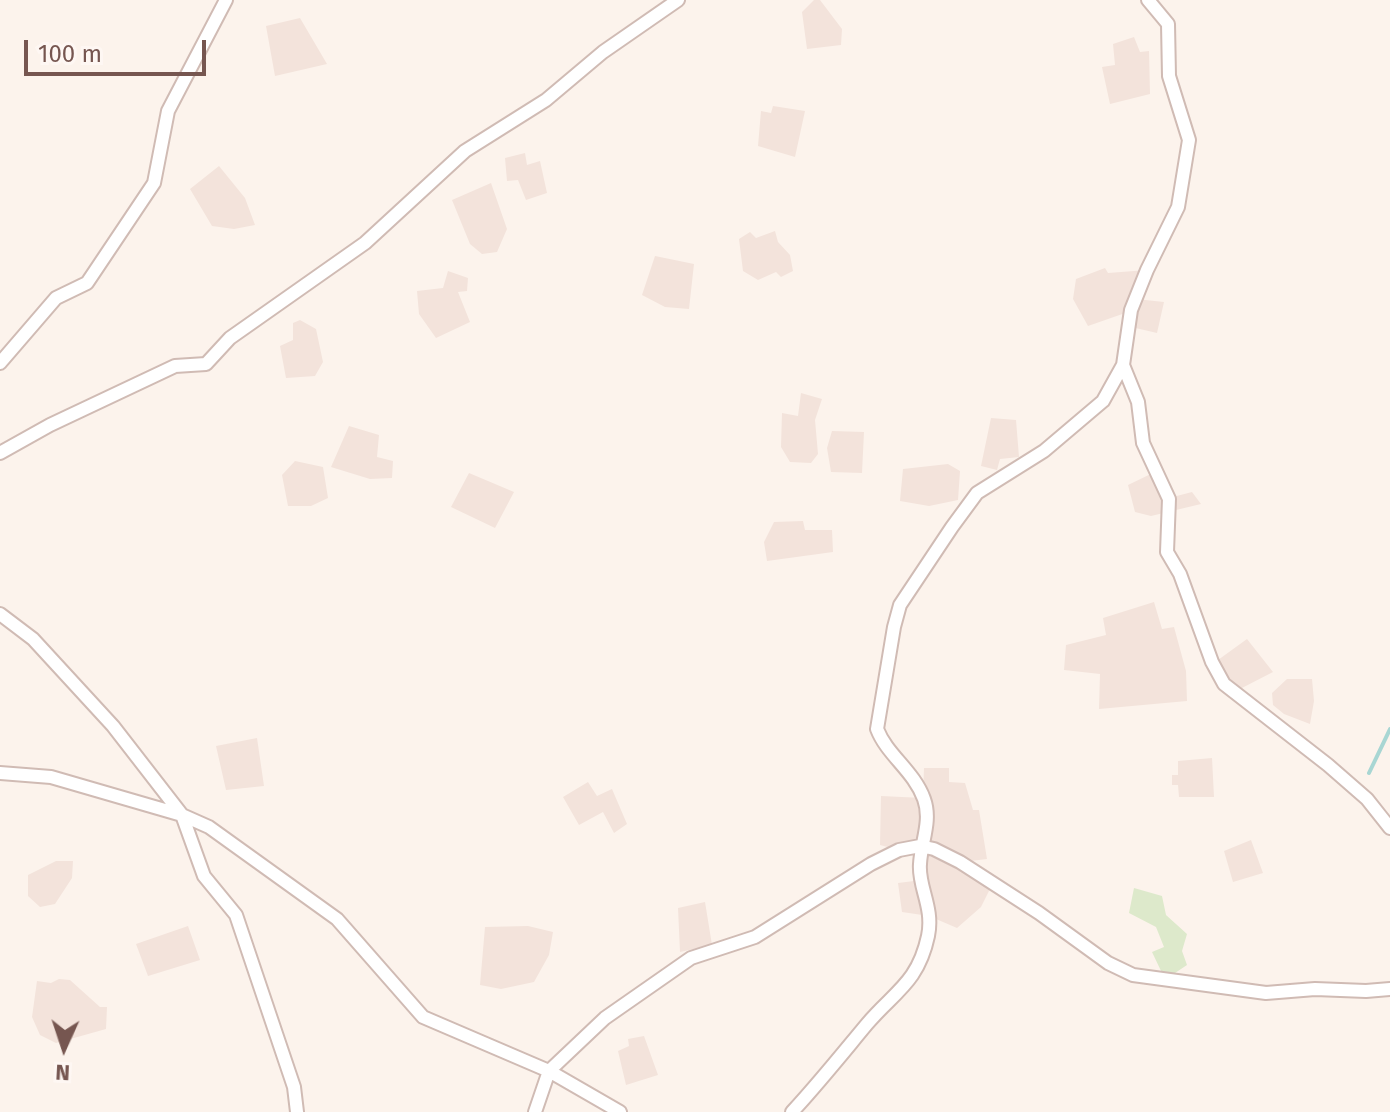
<!DOCTYPE html>
<html>
<head>
<meta charset="utf-8">
<style>
  body { margin:0 }
  #map { position:relative; width:1390px; height:1112px; overflow:hidden; background:#fcf3ec; font-family:"Fira Sans",sans-serif }
  canvas { display:block }
  .north { position:absolute; left:24px; top:1008px; width:80px; height:80px; -webkit-text-stroke:6px #fef7f3; paint-order:stroke; rotate:183deg; font-size:22px; font-weight:700; line-height:32px; text-align:center; color:#765650 }
  .north::after { content:''; display:block; margin:auto; width:28px; height:36px; background:#765650; clip-path:polygon(50% 0,100% 100%,50% 72%,0 100%) }
  .scale { position:absolute; left:24px; top:40px; width:182px; height:36px; box-sizing:border-box; border:4px solid #765650; border-top:0; padding-left:10px; font-size:24px; line-height:28px; white-space:nowrap; color:#765650; -webkit-text-stroke:6px #fef7f3; paint-order:stroke }
</style>
</head>
<body>
<div id="map">
<canvas width="1390" height="1112"></canvas>
<div class="north">N</div>
<div class="scale">100 m</div>
</div>
<script>
const c = document.querySelector('canvas').getContext('2d');
c.lineJoin = 'round';
function paint(path, color) { c.fillStyle = color; c.fill(path, 'evenodd'); }
function stroke(path, color, width, dash) { c.strokeStyle = color; c.lineWidth = width; c.lineCap = dash ? 'butt' : 'round'; c.setLineDash(dash || []); c.stroke(path); }
paint(new Path2D(`
  M 814,0 L 820,0 L 842,29 L 841,45 L 807,49 L 802,12 Z
  M 300,18 L 327,64 L 275,76 L 266,26 Z
  M 1134,37 L 1140,52 L 1149,51 L 1150,94 L 1110,104 L 1102,67 L 1115,65 L 1113,44 Z
  M 773,106 L 805,111 L 795,157 L 758,146 L 761,111 L 771,113 Z
  M 525,153 L 527,165 L 540,161 L 547,193 L 526,200 L 518,180 L 507,181 L 505,158 Z
  M 219,166 L 245,198 L 255,225 L 234,229 L 212,226 L 190,189 Z
  M 491,183 L 507,229 L 497,252 L 482,254 L 470,244 L 452,200 Z
  M 775,231 L 778,242 L 790,255 L 793,271 L 781,277 L 776,272 L 758,280 L 743,271 L 739,239 L 750,232 L 756,238 Z
  M 655,256 L 694,264 L 689,309 L 665,307 L 642,295 Z
  M 1105,268 L 1108,273 L 1147,270 L 1136,299 L 1164,302 L 1157,333 L 1127,326 L 1131,311 L 1088,326 L 1073,299 L 1076,279 Z
  M 448,271 L 468,278 L 467,291 L 458,292 L 470,322 L 436,338 L 419,314 L 417,291 L 443,288 Z
  M 300,320 L 316,329 L 323,362 L 315,376 L 286,378 L 280,346 L 293,340 L 293,323 Z
  M 801,393 L 822,399 L 815,420 L 818,454 L 811,463 L 790,462 L 781,447 L 782,413 L 798,416 Z
  M 991,418 L 1016,420 L 1019,457 L 1000,459 L 997,470 L 981,466 Z
  M 349,426 L 379,435 L 377,457 L 393,461 L 392,478 L 370,479 L 331,467 Z
  M 832,431 L 864,432 L 862,473 L 831,472 L 827,448 Z
  M 295,461 L 323,467 L 328,498 L 311,506 L 288,506 L 282,475 Z
  M 948,464 L 960,471 L 958,500 L 929,506 L 900,501 L 903,469 Z
  M 1157,471 L 1169,498 L 1192,492 L 1201,504 L 1151,516 L 1135,512 L 1128,485 Z
  M 469,473 L 514,492 L 495,528 L 451,507 Z
  M 803,521 L 805,530 L 832,530 L 833,552 L 767,561 L 764,542 L 774,522 Z
  M 1154,602 L 1162,629 L 1174,627 L 1186,671 L 1187,701 L 1099,709 L 1100,674 L 1064,670 L 1066,645 L 1106,635 L 1103,618 Z
  M 1247,639 L 1273,672 L 1240,689 L 1224,676 L 1218,660 Z
  M 1287,679 L 1312,679 L 1314,701 L 1310,724 L 1284,714 L 1273,705 L 1272,693 Z
  M 257,738 L 264,786 L 226,790 L 216,746 Z
  M 1212,758 L 1214,797 L 1179,797 L 1178,785 L 1172,785 L 1172,775 L 1178,775 L 1178,761 Z
  M 924,768 L 949,768 L 949,782 L 965,783 L 973,810 L 979,810 L 987,859 L 962,862 L 993,883 L 981,907 L 957,928 L 929,916 L 902,912 L 898,883 L 922,880 L 923,847 L 899,850 L 880,845 L 881,796 L 923,798 Z
  M 588,782 L 597,796 L 612,789 L 627,824 L 614,833 L 603,812 L 579,825 L 563,797 Z
  M 1251,840 L 1263,873 L 1233,882 L 1224,851 Z
  M 56,861 L 73,861 L 72,878 L 55,904 L 40,907 L 28,896 L 28,875 Z
  M 705,902 L 712,945 L 680,952 L 678,908 Z
  M 188,926 L 200,960 L 148,976 L 136,944 Z
  M 528,926 L 553,932 L 549,955 L 534,982 L 501,989 L 480,985 L 485,927 Z
  M 59,979 L 70,980 L 100,1007 L 107,1007 L 106,1029 L 56,1043 L 40,1035 L 32,1017 L 37,981 L 51,983 Z
  M 644,1036 L 658,1075 L 626,1085 L 618,1051 L 629,1046 L 628,1039 Z`), '#f3e3db');
paint(new Path2D(`
  M 1134,888 L 1162,896 L 1166,915 L 1187,934 L 1182,951 L 1187,965 L 1175,973 L 1162,973 L 1152,952 L 1164,947 L 1156,927 L 1129,913 Z`), '#dde9cb');
stroke(new Path2D(`
  M 1369,773 L 1390,729`), '#a8d6d3', 4);
const minor = new Path2D(`
  M 0,363 L 56,298 L 87,283 L 154,183 L 168,111 L 226,0
  M 1123,365 L 1138,402 L 1143,443 L 1169,499 L 1167,552 L 1180,574 L 1212,662 L 1224,684 L 1328,765 L 1367,799 L 1390,828
  M 0,453 L 50,425 L 175,366 L 206,364 L 230,338 L 365,243 L 465,151 L 546,100 L 603,52 L 678,0
  M 0,614 L 33,639 L 113,726 L 182,815 L 204,876 L 236,915 L 294,1087 L 297,1112
  M 0,773 L 51,777 L 182,815 L 209,827 L 337,919 L 423,1017 L 549,1071 L 620,1112
  M 535,1112 L 549,1071 L 605,1018 L 691,958 L 755,937 L 871,864 L 899,850 L 920,846 L 934,849 L 960,862 L 1039,913 L 1108,963 L 1133,975 L 1266,993 L 1315,989 L 1366,991 L 1390,989
  M 792,1112 C 818,1084 842,1054 867,1024 C 894,992 918,983 928,936 C 934,907 918,887 920,864 C 921,842 932,821 924,799 C 914,771 887,755 877,729 L 894,627 L 900,605 L 952,527 L 977,493 L 1044,451 L 1103,401 L 1123,365 L 1131,310 L 1147,270 L 1178,207 L 1189,140 L 1169,76 L 1168,24 L 1148,0`);
stroke(minor, '#d0bbb4', 16);
stroke(minor, '#fff', 12);
</script>
</body>
</html>
